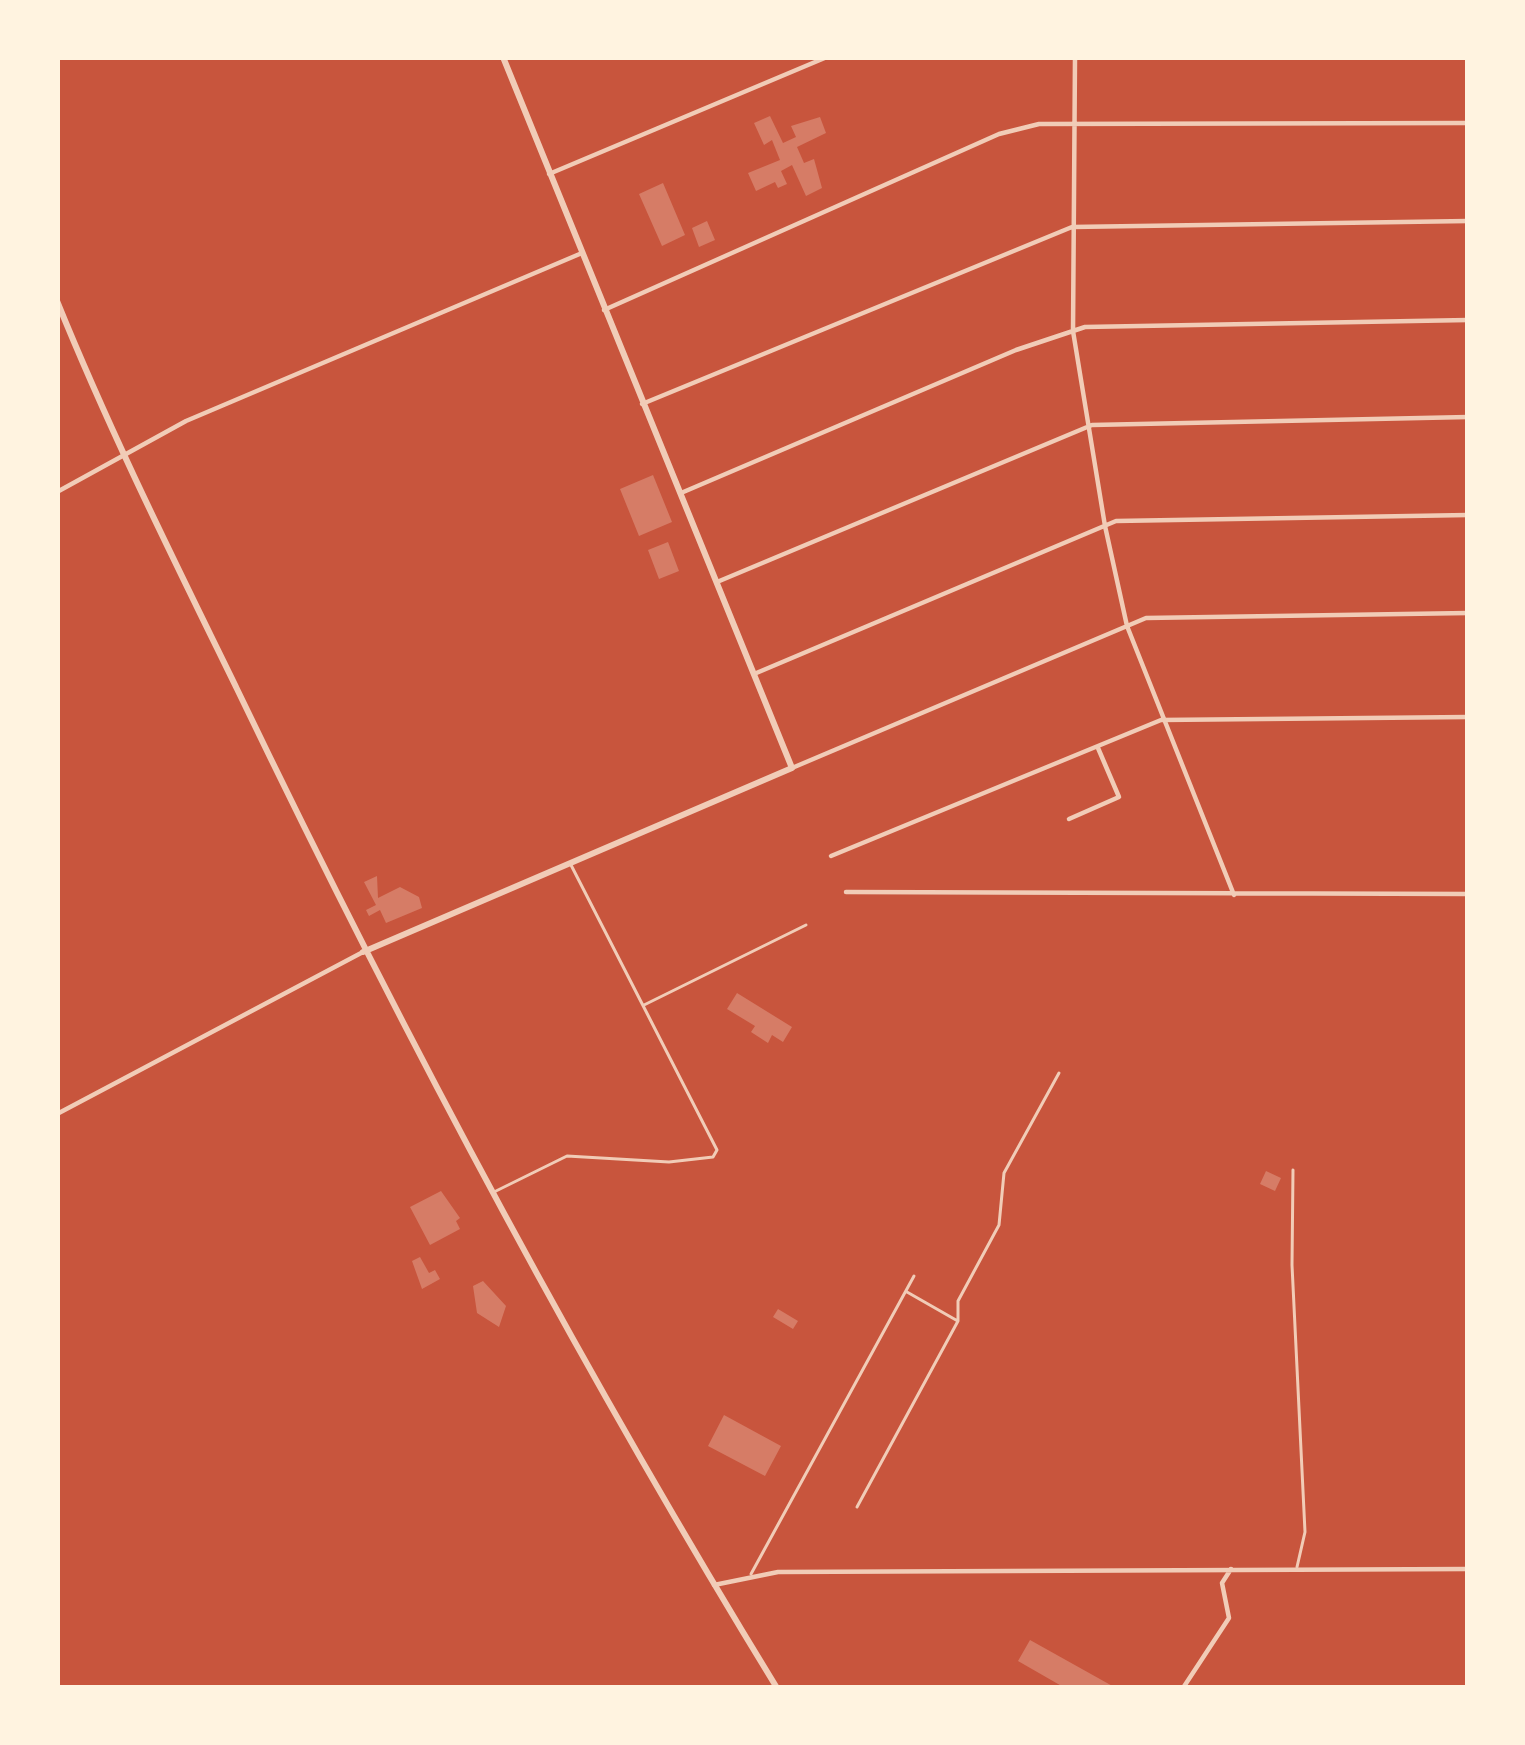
<!DOCTYPE html>
<html>
<head>
<meta charset="utf-8">
<style>
  body { margin:0 }
  #map { position:relative; width:1525px; height:1745px; overflow:hidden; background:#c8553d; font-family:"Golos Text",sans-serif }
  canvas { display:block }
  .frame { position:absolute; inset:0; border:60px solid #fff3e0; pointer-events:none }
</style>
</head>
<body>
<div id="map">
<canvas width="1525" height="1745"></canvas>
<div class="frame"></div>
</div>
<script>
const c = document.querySelector('canvas').getContext('2d');
c.lineJoin = 'round';
function paint(path, color) { c.fillStyle = color; c.fill(path, 'evenodd'); }
function stroke(path, color, width, dash) { c.strokeStyle = color; c.lineWidth = width; c.lineCap = dash ? 'butt' : 'round'; c.setLineDash(dash || []); c.stroke(path); }
paint(new Path2D(`
  M 770,116 L 783,143 L 796,137 L 791,126 L 820,117 L 826,133 L 797,147 L 804,163 L 814,159 L 822,188 L 806,196 L 792,165 L 781,171 L 787,184 L 778,188 L 775,182 L 756,191 L 748,173 L 780,160 L 772,140 L 764,145 L 754,123 Z
  M 663,183 L 685,235 L 662,246 L 639,194 Z
  M 707,221 L 715,240 L 699,247 L 692,228 Z
  M 653,475 L 672,522 L 639,536 L 620,489 Z
  M 668,542 L 679,571 L 659,579 L 648,550 Z
  M 377,876 L 378,898 L 400,887 L 419,897 L 422,908 L 386,923 L 380,910 L 369,916 L 366,910 L 376,905 L 364,882 Z
  M 737,993 L 792,1027 L 783,1042 L 772,1035 L 768,1043 L 751,1032 L 755,1026 L 727,1009 Z
  M 1266,1171 L 1281,1178 L 1275,1191 L 1260,1184 Z
  M 441,1191 L 460,1218 L 456,1221 L 460,1229 L 430,1245 L 410,1207 Z
  M 420,1257 L 429,1273 L 435,1270 L 440,1279 L 422,1289 L 412,1261 Z
  M 483,1281 L 506,1306 L 499,1327 L 477,1313 L 473,1286 Z
  M 778,1309 L 798,1321 L 793,1329 L 773,1317 Z
  M 724,1415 L 781,1446 L 765,1476 L 708,1446 Z
  M 1030,1640 L 1116,1688 L 1065,1688 L 1018,1661 Z`), '#d67c66');
stroke(new Path2D(`
  M 644,1005 L 806,925
  M 1293,1170 L 1292,1265 L 1305,1532 L 1297,1567
  M 496,1191 L 567,1156 L 669,1162 L 713,1157 L 717,1150 L 571,865
  M 907,1292 L 956,1320
  M 857,1507 L 958,1321 L 958,1301 L 999,1225 L 1004,1173 L 1059,1073
  M 751,1574 L 914,1276`), '#f1ccb7', 3);
stroke(new Path2D(`
  M 1075,57 L 1073,331 L 1105,526 L 1127,626 L 1234,895
  M 549,174 L 827,57
  M 604,310 L 999,134 L 1039,124 L 1468,123
  M 642,404 L 1072,227 L 1468,221
  M 57,492 L 186,421 L 582,253
  M 681,493 L 1016,350 L 1085,327 L 1468,320
  M 717,582 L 1092,425 L 1468,417
  M 754,674 L 1116,521 L 1468,515
  M 792,768 L 1146,618 L 1468,613
  M 1069,819 L 1119,797 L 1098,748
  M 831,856 L 1161,720 L 1468,717
  M 846,892 L 1468,894
  M 57,1114 L 363,952
  M 714,1585 L 778,1572 L 1468,1569
  M 1183,1688 L 1229,1618 L 1222,1583 L 1231,1569`), '#f1ccb7', 4.5);
stroke(new Path2D(`
  M 57,301 C 111,434 174,560 237,689 C 401,1030 579,1365 777,1688
  M 363,952 L 792,768 L 503,57`), '#f1ccb7', 6);
</script>
</body>
</html>
